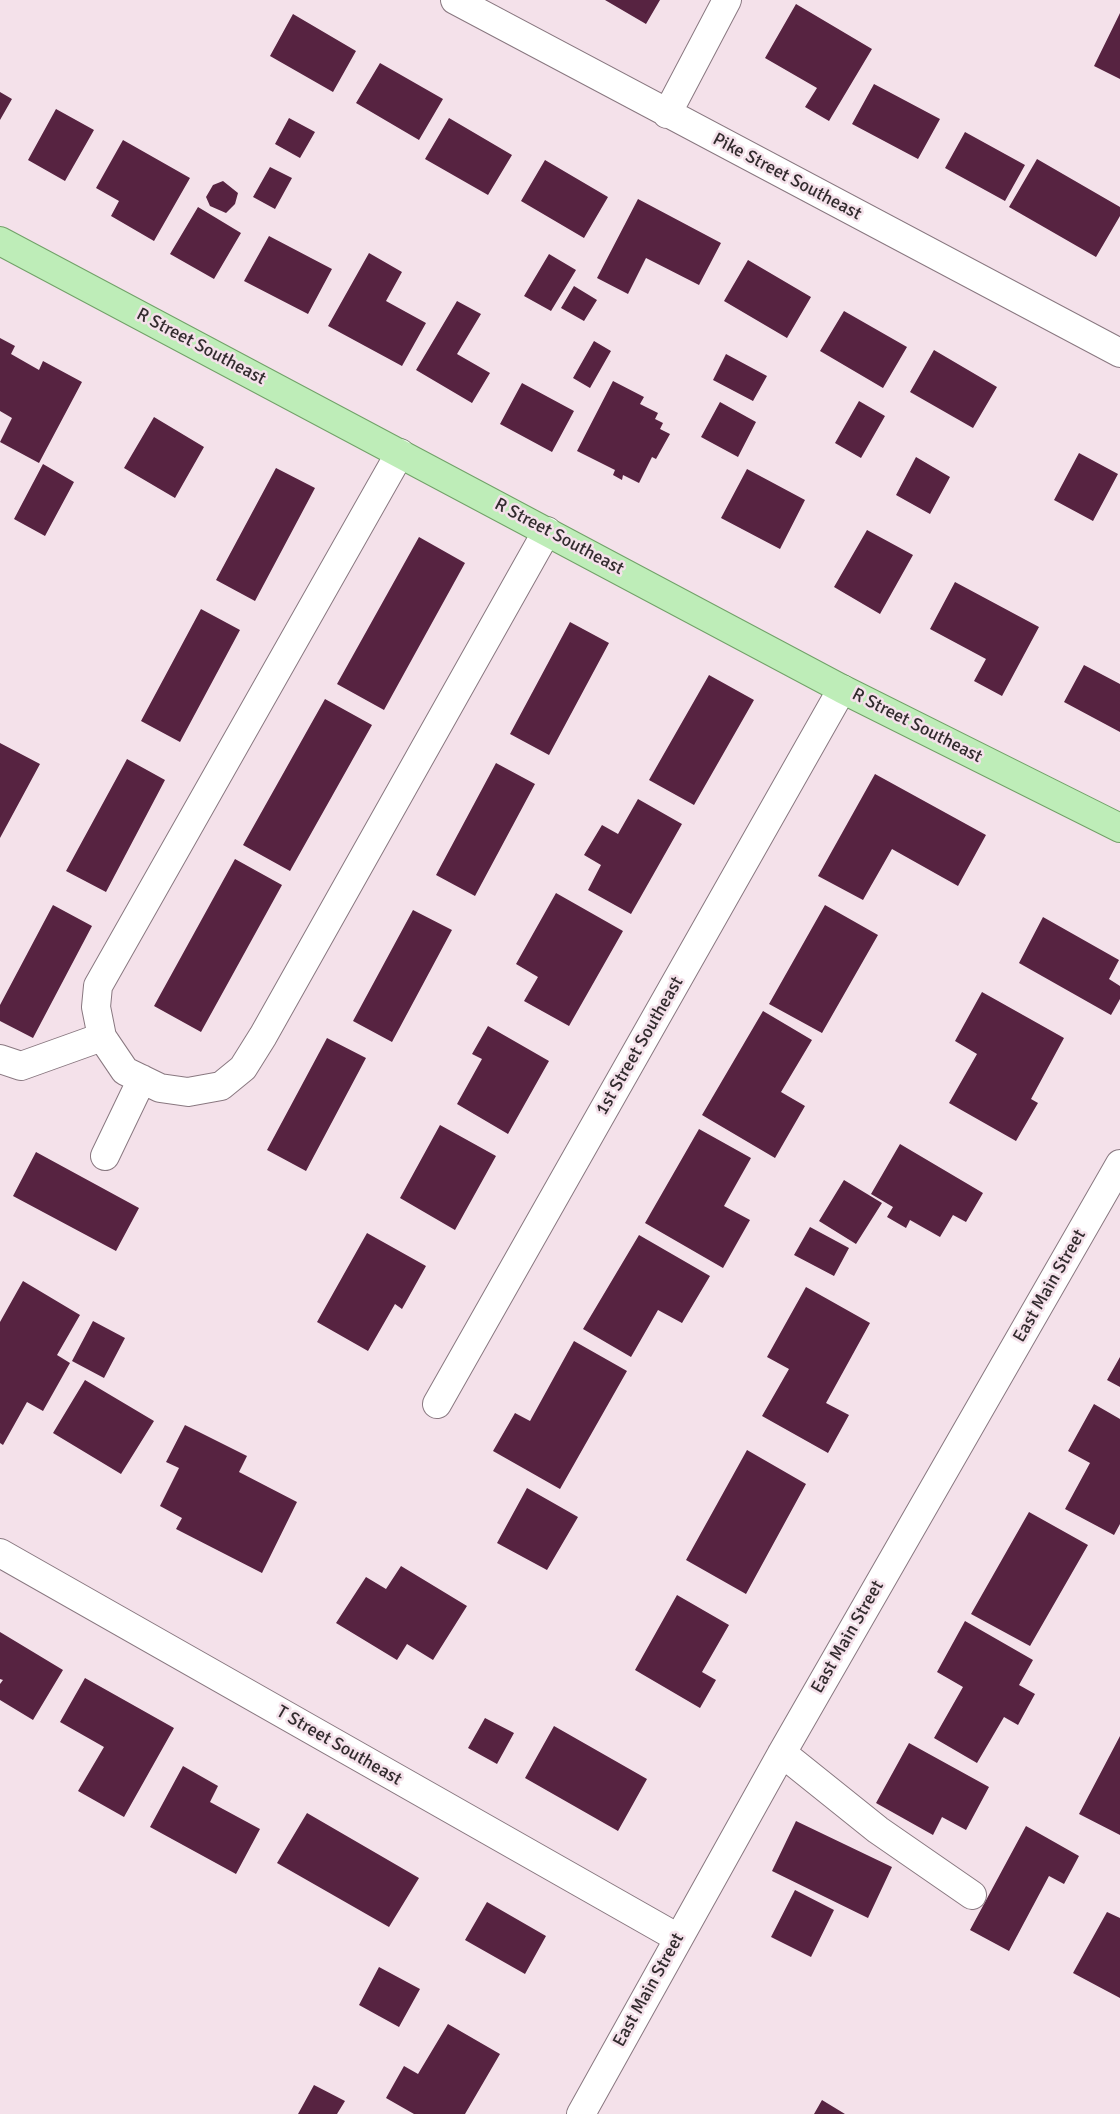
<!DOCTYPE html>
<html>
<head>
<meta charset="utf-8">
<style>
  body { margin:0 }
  canvas { display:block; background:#f4e1ea }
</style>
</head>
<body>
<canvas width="1120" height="2114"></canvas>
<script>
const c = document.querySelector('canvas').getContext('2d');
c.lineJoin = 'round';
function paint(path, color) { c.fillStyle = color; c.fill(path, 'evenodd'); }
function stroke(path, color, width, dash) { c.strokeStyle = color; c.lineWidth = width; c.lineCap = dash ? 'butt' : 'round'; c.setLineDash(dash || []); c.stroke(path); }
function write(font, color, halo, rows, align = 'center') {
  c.font = font + ' Signika,sans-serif'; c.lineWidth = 5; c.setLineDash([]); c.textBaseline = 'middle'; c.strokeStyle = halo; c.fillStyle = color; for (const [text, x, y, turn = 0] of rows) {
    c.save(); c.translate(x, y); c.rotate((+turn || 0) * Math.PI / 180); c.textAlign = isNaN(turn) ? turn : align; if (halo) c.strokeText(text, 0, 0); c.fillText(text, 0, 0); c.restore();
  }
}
paint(new Path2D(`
  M 605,0 L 660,0 L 646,24 Z
  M 796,4 L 872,49 L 829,121 L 805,107 L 817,88 L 765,58 Z
  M 1120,13 L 1120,79 L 1094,66 Z
  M 293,14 L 356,51 L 333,92 L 270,56 Z
  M 380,63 L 443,99 L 419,140 L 356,103 Z
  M 874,84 L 940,119 L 918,159 L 852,124 Z
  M 0,92 L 12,99 L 0,120 Z
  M 56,109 L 94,130 L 65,181 L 28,160 Z
  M 289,118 L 315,132 L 300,158 L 275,144 Z
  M 449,118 L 512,155 L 488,195 L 425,159 Z
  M 965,132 L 1025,165 L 1005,201 L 945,168 Z
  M 123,140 L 190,178 L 154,241 L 111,216 L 119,201 L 96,188 Z
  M 1037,159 L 1120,207 L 1120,216 L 1096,257 L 1009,207 Z
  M 545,160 L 608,197 L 584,238 L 521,201 Z
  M 270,167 L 292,178 L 275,209 L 253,197 Z
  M 223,181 L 238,193 L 235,204 L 226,213 L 210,206 L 206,197 L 213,185 Z
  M 638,199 L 721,243 L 699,285 L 646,258 L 628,294 L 597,278 Z
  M 198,207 L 241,233 L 214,279 L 170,254 Z
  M 269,236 L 332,269 L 308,314 L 244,281 Z
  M 369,253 L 402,272 L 386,301 L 426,323 L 402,366 L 328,326 Z
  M 549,254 L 576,270 L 551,311 L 524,296 Z
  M 748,260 L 811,297 L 787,338 L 724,301 Z
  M 574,286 L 597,300 L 584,321 L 561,308 Z
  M 457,301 L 481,314 L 457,354 L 490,373 L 472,403 L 416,370 Z
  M 844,311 L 907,347 L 883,388 L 820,351 Z
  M 0,338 L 15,346 L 11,354 L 39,370 L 43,361 L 82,382 L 39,463 L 0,442 L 12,418 L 0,411 Z
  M 594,341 L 611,351 L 590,388 L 573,378 Z
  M 934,350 L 997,387 L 973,428 L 910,392 Z
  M 726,354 L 767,376 L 753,401 L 713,380 Z
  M 613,381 L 644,397 L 640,404 L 658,413 L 655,419 L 663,423 L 660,429 L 670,434 L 656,459 L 652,457 L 639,483 L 623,475 L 622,480 L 613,475 L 615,470 L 577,451 Z
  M 522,383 L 574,411 L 552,452 L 500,424 Z
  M 859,401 L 885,416 L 861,458 L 835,443 Z
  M 720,402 L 756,422 L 738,457 L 701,437 Z
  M 154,417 L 204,447 L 175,498 L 124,468 Z
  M 1079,453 L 1118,474 L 1093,521 L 1054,500 Z
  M 916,457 L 950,477 L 930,514 L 896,495 Z
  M 43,464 L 74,482 L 45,536 L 14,519 Z
  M 276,468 L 315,488 L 255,601 L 216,580 Z
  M 747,469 L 805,500 L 780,549 L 721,518 Z
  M 867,530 L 913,555 L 880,614 L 834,587 Z
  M 419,537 L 465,563 L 384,710 L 337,684 Z
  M 955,582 L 1039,627 L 1002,696 L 974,681 L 986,659 L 930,629 Z
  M 201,609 L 240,630 L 180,742 L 141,721 Z
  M 570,622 L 609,643 L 549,755 L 510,734 Z
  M 1084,665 L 1120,684 L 1120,732 L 1064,702 Z
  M 709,675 L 754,700 L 694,805 L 649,780 Z
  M 325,699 L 372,725 L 290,871 L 243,845 Z
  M 0,743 L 40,764 L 0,838 Z
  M 127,759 L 165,780 L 106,892 L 66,871 Z
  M 496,763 L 535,784 L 475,896 L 436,875 Z
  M 875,774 L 986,835 L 958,886 L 892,849 L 863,900 L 818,876 Z
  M 638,799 L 682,824 L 631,914 L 588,890 L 601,865 L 584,855 L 602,825 L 618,834 Z
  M 235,859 L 282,885 L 201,1032 L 154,1006 Z
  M 556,893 L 623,931 L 569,1026 L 524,1001 L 538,977 L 516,964 Z
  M 53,905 L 92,926 L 33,1038 L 0,1021 L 0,1005 Z
  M 825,905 L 878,935 L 822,1033 L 769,1004 Z
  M 413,910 L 452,930 L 392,1042 L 353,1021 Z
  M 1043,917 L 1119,960 L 1109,979 L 1120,986 L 1120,999 L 1111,1015 L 1019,963 Z
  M 982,992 L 1064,1038 L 1031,1099 L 1038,1103 L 1016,1141 L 949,1103 L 977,1054 L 955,1041 Z
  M 763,1011 L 812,1040 L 781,1092 L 805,1106 L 775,1158 L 702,1115 Z
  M 488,1026 L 549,1061 L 508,1134 L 457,1104 L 482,1059 L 472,1054 Z
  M 327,1038 L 366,1058 L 306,1171 L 267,1150 Z
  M 440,1125 L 496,1156 L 455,1230 L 400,1198 Z
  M 699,1129 L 751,1158 L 724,1206 L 750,1220 L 723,1268 L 645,1223 Z
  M 900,1144 L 983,1193 L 966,1222 L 953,1215 L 940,1237 L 910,1220 L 906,1228 L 887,1217 L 893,1207 L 871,1194 Z
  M 36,1152 L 139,1208 L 116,1251 L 13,1196 Z
  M 844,1180 L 882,1203 L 856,1244 L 819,1221 Z
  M 810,1227 L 849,1248 L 834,1276 L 794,1255 Z
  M 367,1233 L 426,1266 L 402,1309 L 395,1304 L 368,1351 L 317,1322 Z
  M 639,1235 L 710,1276 L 682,1323 L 658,1310 L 631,1357 L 583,1329 Z
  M 23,1281 L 80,1315 L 57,1355 L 70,1363 L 43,1411 L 27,1402 L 3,1445 L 0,1443 L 0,1322 Z
  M 806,1287 L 870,1323 L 826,1403 L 849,1415 L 828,1453 L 762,1416 L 789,1369 L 767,1357 Z
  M 93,1321 L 125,1338 L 104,1378 L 72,1361 Z
  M 574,1341 L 627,1371 L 560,1489 L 493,1451 L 515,1413 L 530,1421 Z
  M 1120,1357 L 1120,1387 L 1107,1380 Z
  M 85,1380 L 154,1421 L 121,1474 L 53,1433 Z
  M 1094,1404 L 1120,1419 L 1120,1524 L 1114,1535 L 1065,1509 L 1090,1463 L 1068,1451 Z
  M 185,1425 L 247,1456 L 239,1472 L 297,1502 L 262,1573 L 176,1529 L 182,1518 L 160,1506 L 179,1468 L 166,1462 Z
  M 747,1450 L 806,1484 L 746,1594 L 686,1560 Z
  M 527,1488 L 578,1517 L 547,1570 L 497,1543 Z
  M 1029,1512 L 1088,1545 L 1030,1646 L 971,1614 Z
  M 401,1566 L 467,1606 L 433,1660 L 407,1644 L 397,1660 L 336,1623 L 366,1577 L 386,1589 Z
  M 677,1595 L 729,1625 L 702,1672 L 716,1680 L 700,1708 L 635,1670 Z
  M 965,1621 L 1033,1660 L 1019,1685 L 1035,1694 L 1018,1725 L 1004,1717 L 977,1763 L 934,1738 L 963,1687 L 937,1672 Z
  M 0,1632 L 63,1670 L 33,1720 L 0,1700 L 0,1684 L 3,1680 L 0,1679 Z
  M 85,1678 L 174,1728 L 124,1817 L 78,1791 L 104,1747 L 60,1722 Z
  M 485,1718 L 514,1733 L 497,1764 L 468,1748 Z
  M 554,1726 L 647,1779 L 618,1831 L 525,1778 Z
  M 1120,1736 L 1120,1835 L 1079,1814 Z
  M 909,1743 L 989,1787 L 966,1830 L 942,1817 L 933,1835 L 876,1803 Z
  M 183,1766 L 218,1786 L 210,1802 L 260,1829 L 236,1874 L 150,1827 Z
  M 307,1813 L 419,1878 L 389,1927 L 277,1863 Z
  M 796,1821 L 892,1867 L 868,1918 L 772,1871 Z
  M 1026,1826 L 1079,1856 L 1064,1884 L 1049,1876 L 1009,1951 L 970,1930 Z
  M 795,1890 L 834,1910 L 811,1957 L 771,1937 Z
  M 487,1902 L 546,1936 L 525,1974 L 465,1940 Z
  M 1107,1912 L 1120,1918 L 1120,1998 L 1073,1973 Z
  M 379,1967 L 420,1989 L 399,2027 L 359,2005 Z
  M 448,2024 L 500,2054 L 465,2114 L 414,2114 L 386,2098 L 404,2066 L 418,2074 Z
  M 314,2085 L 345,2101 L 337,2114 L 298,2114 Z
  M 822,2100 L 845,2114 L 814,2114 Z`), '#572341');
const minor = new Path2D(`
  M 455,0 L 1120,353
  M 667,114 L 727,0
  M 400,453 L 98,986 L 96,1007 L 102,1037 L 125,1071 L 160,1088 L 188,1092 L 221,1086 L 243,1068 L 263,1036 L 547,531
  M 0,1059 L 21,1066 L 102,1037
  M 105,1156 L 142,1079
  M 437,1404 L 842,689
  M 0,1553 L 678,1938
  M 782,1753 L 878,1830 L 972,1895
  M 581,2114 L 782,1753 L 1120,1164`);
const major = new Path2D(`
  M 0,241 L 842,689 L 1120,828`);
stroke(minor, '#897880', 30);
stroke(major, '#71a168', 30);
stroke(minor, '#fff', 28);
stroke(major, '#beedb8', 28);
write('18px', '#322b2e', '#f4e1ea', [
  ["Pike Street Southeast",787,177,28],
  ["R Street Southeast",201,347,28],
  ["R Street Southeast",559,537,28],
  ["R Street Southeast",917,726,27],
  ["1st Street Southeast",640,1046,-60],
  ["East Main Street",1050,1286,-60],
  ["East Main Street",848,1637,-60],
  ["T Street Southeast",339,1746,30],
  ["East Main Street",649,1990,-61]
]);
</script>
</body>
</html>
